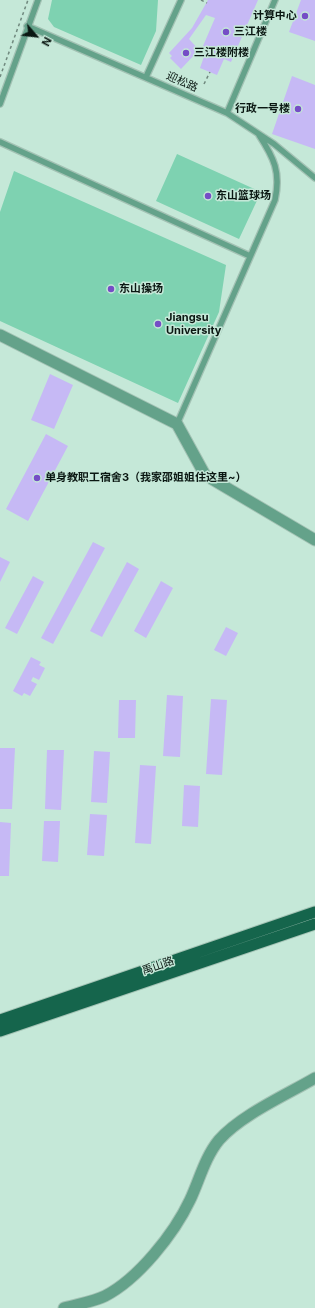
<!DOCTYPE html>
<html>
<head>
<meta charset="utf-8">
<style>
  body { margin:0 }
  #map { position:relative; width:315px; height:1308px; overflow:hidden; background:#c5e8d8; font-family:Inter,sans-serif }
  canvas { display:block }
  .north { position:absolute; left:16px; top:16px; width:40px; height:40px; -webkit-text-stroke:3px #c5e8d8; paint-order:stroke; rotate:118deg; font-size:11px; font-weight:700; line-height:16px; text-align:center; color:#0a1712 }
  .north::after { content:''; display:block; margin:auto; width:14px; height:18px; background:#0a1712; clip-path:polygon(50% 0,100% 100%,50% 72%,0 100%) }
</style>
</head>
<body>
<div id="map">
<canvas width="315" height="1308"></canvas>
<div class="north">N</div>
</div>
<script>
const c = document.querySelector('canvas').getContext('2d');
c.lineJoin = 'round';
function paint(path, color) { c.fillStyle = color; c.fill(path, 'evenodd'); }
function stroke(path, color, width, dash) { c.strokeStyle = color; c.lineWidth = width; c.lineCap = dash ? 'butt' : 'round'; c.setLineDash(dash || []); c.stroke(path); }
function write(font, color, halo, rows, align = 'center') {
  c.font = font + ' Inter,"Noto Sans SC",sans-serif'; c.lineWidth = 3; c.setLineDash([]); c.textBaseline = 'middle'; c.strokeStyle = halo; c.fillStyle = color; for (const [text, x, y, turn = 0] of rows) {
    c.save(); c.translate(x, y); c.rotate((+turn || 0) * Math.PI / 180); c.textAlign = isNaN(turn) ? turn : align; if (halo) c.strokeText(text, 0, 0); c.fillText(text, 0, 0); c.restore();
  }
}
paint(new Path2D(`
  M 52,0 L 158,0 L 156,31 L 141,65 L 54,27 L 48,19 Z
  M 177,154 L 261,192 L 239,239 L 156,201 Z
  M 14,171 L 226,265 L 219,312 L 178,403 L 0,321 L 0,212 Z`), '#7ed2b1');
paint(new Path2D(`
  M 208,0 L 258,0 L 231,62 L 224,59 L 217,75 L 200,68 L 207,48 L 203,46 L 215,18 L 206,15 L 189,39 L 199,50 L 181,69 L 170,58 L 172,56 L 169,53 L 192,28 Z
  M 301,0 L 315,0 L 315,41 L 289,32 Z
  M 292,76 L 315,85 L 315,149 L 272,134 Z
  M 50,374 L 73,385 L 54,429 L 31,420 Z
  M 46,434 L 68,446 L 28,521 L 6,509 Z
  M 93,542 L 105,548 L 53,644 L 41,638 Z
  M 0,557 L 10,562 L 0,582 Z
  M 127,562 L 139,569 L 102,637 L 90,631 Z
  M 33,576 L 44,582 L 17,634 L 5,628 Z
  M 161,581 L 173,588 L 146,638 L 134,631 Z
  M 226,627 L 238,633 L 226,656 L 214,650 Z
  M 31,657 L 41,662 L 39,665 L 45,668 L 39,680 L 33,677 L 31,681 L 37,684 L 30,696 L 24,693 L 22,696 L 13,691 Z
  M 167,695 L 183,696 L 180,757 L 163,756 Z
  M 211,699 L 227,700 L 222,775 L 206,774 Z
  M 119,700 L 136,700 L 135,738 L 118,738 Z
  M 0,748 L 15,748 L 12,809 L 0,809 Z
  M 47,750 L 64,750 L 61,810 L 45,809 Z
  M 94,751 L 110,752 L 107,803 L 91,802 Z
  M 140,765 L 156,766 L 151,844 L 135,843 Z
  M 184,785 L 200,786 L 198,827 L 182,826 Z
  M 90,814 L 107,815 L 104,856 L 87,855 Z
  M 44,821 L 60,821 L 58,862 L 42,861 Z
  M 0,822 L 11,823 L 9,876 L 0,876 Z`), '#c6b9f5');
const service = new Path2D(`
  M 27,26 L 227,113 L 274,144 L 315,178
  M 146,77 L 181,0
  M 0,104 L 38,0
  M 227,113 L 275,0
  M 0,142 L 250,256
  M 177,424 L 275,200 C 281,172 274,158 259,135`);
const minor = new Path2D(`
  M 0,335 L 177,424 L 205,475 L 315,540
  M 64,1308 C 77,1304 93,1302 105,1296 C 138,1279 174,1234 190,1200 C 199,1181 205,1157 219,1140 C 241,1115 286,1095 315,1078`);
const primary = new Path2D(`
  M 0,1020 L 315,912
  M 0,1031 L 315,924`);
stroke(service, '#a3c2b4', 8);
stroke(minor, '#a3c2b4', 13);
stroke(primary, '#a3c2b4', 13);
stroke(new Path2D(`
  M 201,0 L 207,3
  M 0,77 L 28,0
  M 204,84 L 210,72`), '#70897e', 1.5, [3, 3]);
stroke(service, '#64a28a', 5.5);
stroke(minor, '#64a28a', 11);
stroke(primary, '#15654c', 11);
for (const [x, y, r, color] of [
  [305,16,4,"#754dc6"],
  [226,32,4,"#754dc6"],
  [186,53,4,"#754dc6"],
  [298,109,4,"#754dc6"],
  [208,196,4,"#754dc6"],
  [111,289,4,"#754dc6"],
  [158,324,4,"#754dc6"],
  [37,478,4,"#754dc6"]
]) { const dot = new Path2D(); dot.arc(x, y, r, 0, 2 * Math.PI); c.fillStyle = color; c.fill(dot); stroke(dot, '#c5e8d8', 1.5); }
write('bold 11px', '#0a1712', '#c5e8d8', [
  ["计算中心",297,16,"right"],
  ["三江楼",234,32],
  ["三江楼附楼",194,53],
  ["行政一号楼",290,109,"right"],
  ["东山篮球场",216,196],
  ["东山操场",119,289],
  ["Jiangsu",166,318],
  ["University",166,331],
  ["单身教职工宿舍3（我家邵姐姐住这里~）",45,478]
], 'left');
write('11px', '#0a1712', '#c5e8d8', [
  ["迎松路",182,82,24],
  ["禹山路",158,966,-19]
]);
</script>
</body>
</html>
